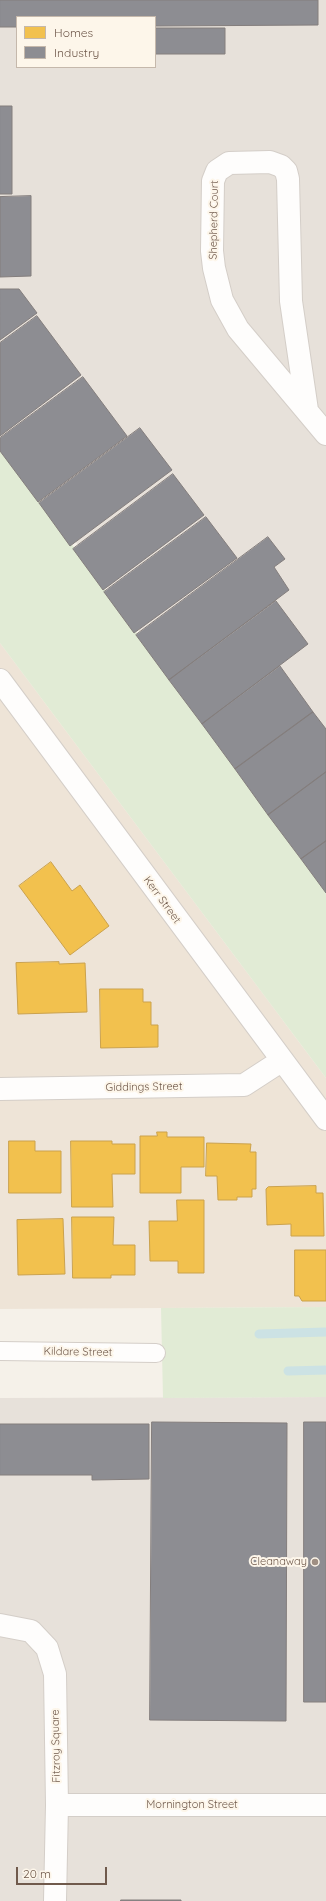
<!DOCTYPE html>
<html>
<head>
<meta charset="utf-8">
<style>
  body { margin:0 }
  #map { position:relative; width:326px; height:1901px; overflow:hidden; background:#f5f1e9; font-family:Quicksand,sans-serif }
  canvas { display:block }
  .legend { position:absolute; left:16px; top:16px; width:140px; height:52px; box-sizing:border-box; background:#fdf6ea; border:1px solid #c5b8ab; margin:0; padding:5px 7px; list-style:none; font-size:12px; color:#705a4c }
  .legend li { display:flex; align-items:center; gap:8px; height:20px }
  .legend b { width:20px; border:1px solid #c5b8ab }
  .scale { position:absolute; left:16px; top:1867px; width:91px; height:18px; box-sizing:border-box; border:2px solid #705a4c; border-top:0; padding-left:5px; font-size:12px; line-height:14px; white-space:nowrap; color:#705a4c; -webkit-text-stroke:3px #fdf6ea; paint-order:stroke }
</style>
</head>
<body>
<div id="map">
<canvas width="326" height="1901"></canvas>
<ul class="legend">
<li><b style="height:11px;background:#f2c14e"></b>Homes</li>
<li><b style="height:11px;background:#8d8d92"></b>Industry</li>
</ul>
<div class="scale">20 m</div>
</div>
<script>
const c = document.querySelector('canvas').getContext('2d');
c.lineJoin = 'round';
function paint(path, color) { c.fillStyle = color; c.fill(path, 'evenodd'); }
function stroke(path, color, width, dash) { c.strokeStyle = color; c.lineWidth = width; c.lineCap = dash ? 'butt' : 'round'; c.setLineDash(dash || []); c.stroke(path); }
function write(font, color, halo, rows, align = 'center') {
  c.font = font + ' Quicksand,sans-serif'; c.lineWidth = 4; c.setLineDash([]); c.textBaseline = 'middle'; c.strokeStyle = halo; c.fillStyle = color; for (const [text, x, y, turn = 0] of rows) {
    c.save(); c.translate(x, y); c.rotate((+turn || 0) * Math.PI / 180); c.textAlign = isNaN(turn) ? turn : align; if (halo) c.strokeText(text, 0, 0); c.fillText(text, 0, 0); c.restore();
  }
}
paint(new Path2D(`
  M 0,643 L 326,1078 L 326,1307 L 0,1309 Z`), '#eee4d7');
paint(new Path2D(`
  M 0,0 L 326,0 L 326,892 L 0,436 ZM 17,17 L 155,17 L 155,67 L 17,67 Z
  M 326,1397 L 326,1901 L 0,1901 L 0,1398 Z`), '#e7e1da');
paint(new Path2D(`
  M 0,446 L 326,893 L 326,1078 L 0,643 Z
  M 326,1307 L 326,1397 L 163,1398 L 161,1308 Z`), '#e1ebd5');
const homes = new Path2D(`
  M 51,862 L 72,891 L 80,885 L 109,926 L 70,955 L 19,886 Z
  M 59,962 L 59,964 L 85,963 L 87,1012 L 18,1014 L 16,963 Z
  M 100,989 L 143,989 L 143,1002 L 151,1002 L 151,1025 L 158,1025 L 158,1047 L 101,1048 Z
  M 157,1132 L 167,1132 L 167,1137 L 204,1137 L 204,1167 L 181,1167 L 181,1193 L 140,1193 L 140,1136 L 157,1136 Z
  M 9,1141 L 35,1141 L 35,1151 L 61,1151 L 61,1193 L 9,1193 Z
  M 71,1141 L 112,1141 L 112,1144 L 135,1144 L 135,1174 L 112,1174 L 113,1207 L 72,1207 Z
  M 207,1143 L 251,1144 L 250,1152 L 256,1152 L 256,1189 L 252,1189 L 252,1197 L 237,1197 L 237,1200 L 218,1200 L 217,1176 L 206,1176 Z
  M 316,1186 L 316,1193 L 323,1193 L 324,1236 L 291,1236 L 291,1224 L 267,1225 L 266,1189 L 268,1187 Z
  M 177,1200 L 204,1200 L 204,1273 L 178,1273 L 178,1261 L 150,1261 L 149,1221 L 177,1221 Z
  M 72,1217 L 114,1217 L 113,1245 L 135,1245 L 135,1275 L 111,1275 L 111,1278 L 73,1278 Z
  M 63,1219 L 65,1274 L 18,1275 L 17,1220 Z
  M 295,1250 L 326,1250 L 326,1301 L 302,1301 L 299,1296 L 295,1296 Z`);
paint(homes, '#f2c14e');
stroke(homes, '#cba24d', 1);
const industry = new Path2D(`
  M 0,0 L 318,0 L 318,25 L 155,26 L 155,17 L 17,17 L 17,27 L 0,27 Z
  M 155,28 L 225,28 L 225,54 L 155,54 Z
  M 0,106 L 12,106 L 12,194 L 0,194 Z
  M 31,196 L 31,276 L 0,277 L 0,197 Z
  M 0,289 L 19,289 L 37,313 L 0,340 Z
  M 37,316 L 81,375 L 0,436 L 0,343 Z
  M 83,377 L 127,436 L 38,502 L 0,451 L 0,438 Z
  M 140,428 L 172,470 L 70,546 L 39,503 Z
  M 173,474 L 204,515 L 103,590 L 73,549 Z
  M 206,517 L 237,558 L 134,633 L 104,592 Z
  M 268,537 L 285,559 L 274,567 L 289,590 L 169,680 L 136,635 Z
  M 276,601 L 308,644 L 202,724 L 169,680 Z
  M 280,666 L 313,712 L 235,769 L 202,724 Z
  M 313,712 L 326,729 L 326,772 L 268,815 L 235,769 Z
  M 326,772 L 326,841 L 301,859 L 268,815 Z
  M 326,841 L 326,893 L 301,859 Z
  M 152,1422 L 287,1423 L 286,1721 L 150,1720 Z
  M 304,1422 L 326,1422 L 326,1702 L 304,1702 Z
  M 0,1424 L 149,1424 L 149,1479 L 92,1480 L 92,1475 L 0,1475 Z
  M 121,1900 L 181,1900 L 181,1901 L 121,1901 Z`);
paint(industry, '#8d8d92');
stroke(industry, '#847e7d', 1);
stroke(new Path2D(`
  M 259,1334 L 326,1332
  M 288,1371 L 326,1370`), '#cce2e4', 9);
const lane = new Path2D(`
  M 0,1351 L 156,1353`);
const street = new Path2D(`
  M 307,410 L 291,301 L 288,179 L 286,171 L 281,166 L 270,162 L 229,163 L 217,171 L 213,181 L 212,251 L 214,268 L 222,300 L 238,329 L 326,434
  M 0,680 L 326,1119
  M 0,1089 L 244,1085 L 281,1061
  M 0,1625 L 31,1631 L 47,1648 L 55,1674 L 57,1805 L 55,1901
  M 57,1805 L 326,1805`);
stroke(lane, '#d4cec8', 20);
stroke(street, '#d4cec8', 24);
stroke(lane, '#fefdfc', 18);
stroke(street, '#fefdfc', 22);
for (const [x, y, r, color] of [
  [315,1562,4,"#9f8f83"]
]) { const dot = new Path2D(); dot.arc(x, y, r, 0, 2 * Math.PI); c.fillStyle = color; c.fill(dot); stroke(dot, '#fdf6ea', 1.5); }
write('11px', '#705a4c', '#fdf6ea', [
  ["Shepherd Court",214,220,-89],
  ["Kerr Street",162,900,54],
  ["Giddings Street",144,1087,-1],
  ["Kildare Street",78,1352,1],
  ["Fitzroy Square",56,1746,-91],
  ["Mornington Street",192,1805]
]);
write('11px', '#705a4c', '#fdf6ea', [
  ["Cleanaway",307,1562]
], 'right');
</script>
</body>
</html>
